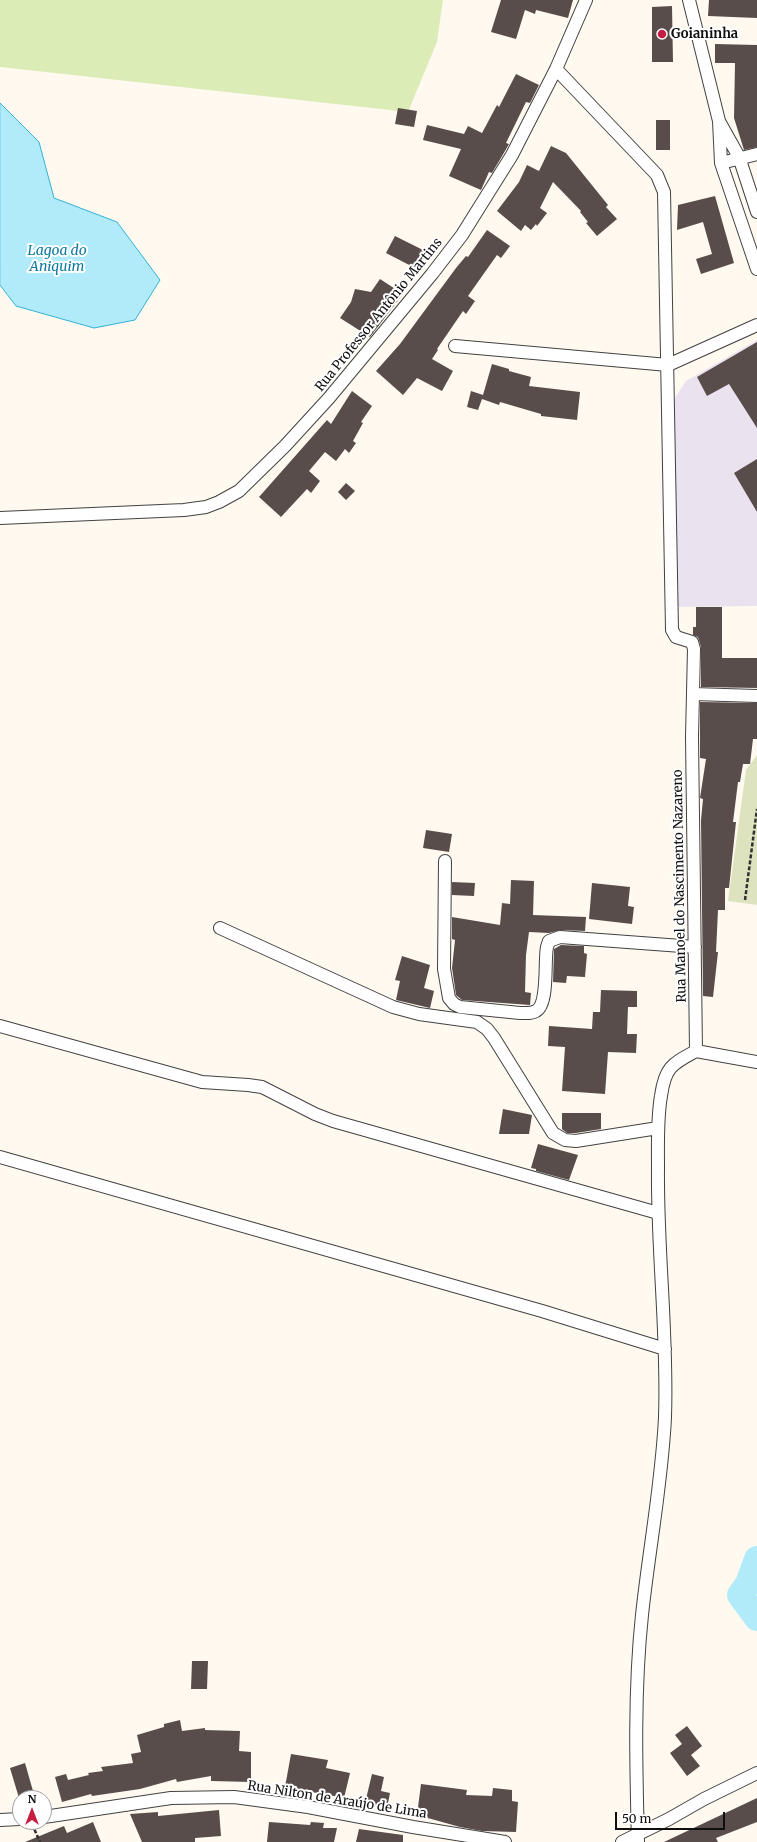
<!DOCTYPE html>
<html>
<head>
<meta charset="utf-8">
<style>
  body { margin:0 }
  #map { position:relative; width:757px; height:1842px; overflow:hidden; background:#fff9f0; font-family:Merriweather,serif }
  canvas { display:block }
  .north { position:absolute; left:12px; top:1790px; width:40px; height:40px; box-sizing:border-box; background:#fff; border:1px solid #9f9f9f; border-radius:50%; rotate:0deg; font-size:11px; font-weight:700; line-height:16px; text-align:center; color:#0f0f0f }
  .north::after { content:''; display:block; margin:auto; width:14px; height:18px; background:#c81d43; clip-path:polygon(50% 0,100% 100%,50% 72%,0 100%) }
  .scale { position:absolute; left:615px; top:1812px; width:110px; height:18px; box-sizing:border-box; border:2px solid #0f0f0f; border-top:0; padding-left:5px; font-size:12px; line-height:14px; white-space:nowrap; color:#0f0f0f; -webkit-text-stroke:3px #fff; paint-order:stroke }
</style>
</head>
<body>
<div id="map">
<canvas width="757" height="1842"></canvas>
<div class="north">N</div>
<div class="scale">50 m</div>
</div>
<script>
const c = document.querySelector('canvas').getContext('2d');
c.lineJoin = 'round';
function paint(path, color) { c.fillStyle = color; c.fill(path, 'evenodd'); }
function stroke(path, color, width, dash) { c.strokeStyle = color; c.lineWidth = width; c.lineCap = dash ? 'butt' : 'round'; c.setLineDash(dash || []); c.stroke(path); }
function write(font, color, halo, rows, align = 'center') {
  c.font = font + ' Merriweather,serif'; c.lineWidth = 4; c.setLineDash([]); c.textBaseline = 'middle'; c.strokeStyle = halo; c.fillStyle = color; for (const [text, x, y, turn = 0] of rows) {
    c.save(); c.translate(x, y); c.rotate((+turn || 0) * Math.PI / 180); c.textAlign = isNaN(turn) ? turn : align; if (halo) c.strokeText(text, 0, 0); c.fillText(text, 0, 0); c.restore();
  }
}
paint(new Path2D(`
  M 757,340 L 757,606 L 674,607 L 675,398 L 686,381 Z`), '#eae2ee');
paint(new Path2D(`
  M 0,0 L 443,0 L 437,42 L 408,112 L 0,67 Z`), '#dcecb7');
paint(new Path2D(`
  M 757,755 L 757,905 L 728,901 L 746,770 Z`), '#dee3bf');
const water = new Path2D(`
  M 0,103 L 39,142 L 54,198 L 117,222 L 160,280 L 135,320 L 94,328 L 16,306 L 0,285 Z`);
paint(water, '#b1ebfa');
stroke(water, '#33b1d6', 1);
stroke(new Path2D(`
  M 757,1559 L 748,1584 L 740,1595 L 757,1618`), '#b1ebfa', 26);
paint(new Path2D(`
  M 501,0 L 573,0 L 568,18 L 536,10 L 535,14 L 525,10 L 516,39 L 491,32 Z
  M 709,0 L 757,0 L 757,18 L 708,16 Z
  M 672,6 L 673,62 L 652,62 L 652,7 Z
  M 715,44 L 757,45 L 757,147 L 744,150 L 734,118 L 735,63 L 715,63 Z
  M 516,74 L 539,85 L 530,103 L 526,102 L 506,143 L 509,144 L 505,151 L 492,173 L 489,172 L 481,190 L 449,176 L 461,149 L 423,140 L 427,125 L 464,134 L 468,126 L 482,133 L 497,105 L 499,107 Z
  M 398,108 L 417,111 L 414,127 L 395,124 Z
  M 656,120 L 670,120 L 670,150 L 656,150 Z
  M 551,146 L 566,153 L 608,205 L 606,207 L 617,219 L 597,236 L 586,223 L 588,222 L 580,212 L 581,211 L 553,182 L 540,208 L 547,213 L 537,226 L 536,224 L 531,230 L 525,225 L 521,231 L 497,211 L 519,182 L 527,165 L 539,171 Z
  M 715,196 L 734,263 L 701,274 L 696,259 L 712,254 L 703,222 L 677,230 L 678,205 Z
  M 487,230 L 510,246 L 501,258 L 497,255 L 468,296 L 475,301 L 466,314 L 463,311 L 437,349 L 438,350 L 432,359 L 453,371 L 442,391 L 417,378 L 403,395 L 376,371 L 400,344 L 456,268 L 466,256 L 468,257 Z
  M 395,236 L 425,251 L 415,268 L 386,253 Z
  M 380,279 L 403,294 L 370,337 L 340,318 L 351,302 L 355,289 L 371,292 Z
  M 757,342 L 757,428 L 729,384 L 707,396 L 697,377 Z
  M 492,364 L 509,369 L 509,371 L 531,377 L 529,386 L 580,392 L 577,420 L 541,416 L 541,414 L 500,402 L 499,405 L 482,399 L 478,410 L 467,407 L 471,391 L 483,395 Z
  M 352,391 L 372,406 L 361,422 L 363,423 L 353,441 L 356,443 L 349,453 L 345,449 L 336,461 L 325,452 L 309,471 L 320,481 L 311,493 L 307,489 L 281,517 L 259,497 L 327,420 L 331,424 Z
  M 757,459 L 757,512 L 734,473 Z
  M 346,483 L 355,491 L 346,500 L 338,492 Z
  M 696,607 L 722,607 L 722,658 L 757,658 L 757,688 L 701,687 L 701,647 L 698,637 L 693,635 L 693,627 L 696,627 Z
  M 700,702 L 757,703 L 757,739 L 753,739 L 750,764 L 743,764 L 740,782 L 738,782 L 733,822 L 736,822 L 729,888 L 725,888 L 725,910 L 718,910 L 716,952 L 718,952 L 713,997 L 703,996 L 701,820 L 703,799 L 700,798 L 706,759 L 700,758 Z
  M 426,830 L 452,834 L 449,852 L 423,848 Z
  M 511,880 L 534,881 L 533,915 L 586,917 L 585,931 L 561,930 L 549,933 L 529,932 L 526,955 L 525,992 L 531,993 L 530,1005 L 462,1000 L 456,995 L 452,968 L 455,940 L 452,939 L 452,917 L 500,925 L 502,903 L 510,904 Z
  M 452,882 L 475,883 L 474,896 L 452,895 Z
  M 592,883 L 630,887 L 628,906 L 634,907 L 632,924 L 589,919 Z
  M 561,945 L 584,946 L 584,953 L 587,954 L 585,977 L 567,976 L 566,983 L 553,982 L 554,949 Z
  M 402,956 L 430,965 L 424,988 L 434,991 L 430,1008 L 396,1000 L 400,981 L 395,980 Z
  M 601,990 L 637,991 L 637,1007 L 628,1007 L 627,1034 L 637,1034 L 636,1053 L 608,1052 L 605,1094 L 562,1091 L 565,1047 L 548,1046 L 549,1026 L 592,1029 L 593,1012 L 600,1012 Z
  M 503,1109 L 532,1115 L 529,1134 L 499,1134 Z
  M 562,1113 L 601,1113 L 601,1129 L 576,1133 L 567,1133 L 562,1129 Z
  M 538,1144 L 578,1155 L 569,1180 L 536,1171 L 536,1169 L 531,1168 Z
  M 192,1661 L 208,1661 L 207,1689 L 191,1689 Z
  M 180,1720 L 182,1731 L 205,1728 L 205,1730 L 240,1731 L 239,1751 L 251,1752 L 251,1782 L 211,1781 L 211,1776 L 177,1782 L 176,1779 L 140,1789 L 92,1796 L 91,1794 L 62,1802 L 55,1777 L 66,1774 L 68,1780 L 89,1775 L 88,1773 L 103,1771 L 101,1767 L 133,1763 L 131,1754 L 141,1752 L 137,1735 L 164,1727 L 164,1724 Z
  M 687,1726 L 702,1746 L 691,1755 L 700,1766 L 687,1776 L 670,1753 L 682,1744 L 675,1735 Z
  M 291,1754 L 328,1760 L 326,1768 L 350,1773 L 344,1798 L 285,1787 Z
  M 25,1763 L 35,1798 L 19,1798 L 10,1768 Z
  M 372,1774 L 384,1777 L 381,1791 L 390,1793 L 387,1808 L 365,1803 Z
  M 421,1784 L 467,1790 L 466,1795 L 492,1796 L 493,1788 L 512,1790 L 512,1801 L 518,1802 L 516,1832 L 482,1831 L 460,1827 L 417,1815 Z
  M 757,1798 L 757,1822 L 716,1838 L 718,1842 L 664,1842 Z
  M 219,1810 L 221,1836 L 195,1838 L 195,1842 L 142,1842 L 130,1814 L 158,1812 L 158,1816 Z
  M 93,1822 L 101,1842 L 25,1842 L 64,1826 L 67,1833 Z
  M 269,1822 L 310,1825 L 311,1822 L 324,1823 L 323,1828 L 337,1828 L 334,1842 L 267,1842 Z
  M 359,1829 L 403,1835 L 403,1842 L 356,1842 Z`), '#584d4a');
const minor = new Path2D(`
  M 689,0 L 719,121 L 721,163 L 757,269
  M 556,69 L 657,175 L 664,192 L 672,630 L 676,637 L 692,642 L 694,649 L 692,737 L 696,1051
  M 720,123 L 739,157 L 757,212
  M 721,163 L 757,154
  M 455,346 L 668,365 L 757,325
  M 0,518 L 184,510 L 206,507 L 219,502 L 239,491 L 285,446 L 329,398 L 432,274 L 462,235 L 512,155 L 556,69 L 586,0
  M 693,694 L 757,696
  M 445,861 L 444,969 L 449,998 L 454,1004 L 460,1007 L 520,1013 C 526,1013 531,1014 536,1011 C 549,1004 544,961 547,947 L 549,941 L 560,937 L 695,947
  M 220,928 L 393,1007 L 419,1014 L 477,1022 L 487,1029 L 494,1038 L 553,1133 L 565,1140 L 576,1141 L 658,1128
  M 0,1026 L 202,1082 L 248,1085 L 262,1087 L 315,1114 L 333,1121 L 658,1213
  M 696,1051 L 757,1062
  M 0,1157 L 542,1311 L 665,1349
  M 44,1817 L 171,1798 L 234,1797 L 308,1807 L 413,1827 L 505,1842
  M 0,1820 L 20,1819
  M 622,1842 L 669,1819 L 704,1799 L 757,1773
  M 638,1842 C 636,1766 634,1690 642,1615 C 649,1549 662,1483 665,1417 C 668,1334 657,1252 658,1169 C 658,1145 657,1119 661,1096 C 665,1067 672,1064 696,1051`);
stroke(minor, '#424242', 14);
stroke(new Path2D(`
  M 745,900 L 757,809
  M 32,1824 L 40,1842`), '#313131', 2.5, [4, 2]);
stroke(minor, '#fff', 12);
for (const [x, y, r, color] of [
  [662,34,5,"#c81d43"]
]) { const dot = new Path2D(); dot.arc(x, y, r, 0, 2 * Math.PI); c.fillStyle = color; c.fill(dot); stroke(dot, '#fff', 1.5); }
write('bold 13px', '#0f0f0f', '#fff', [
  ["Goianinha",671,34]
], 'left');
write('13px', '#0f0f0f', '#fff', [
  ["Rua Professor Antônio Martins",379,315,-51],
  ["Rua Manoel do Nascimento Nazareno",680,886,-91],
  ["Rua Nilton de Araújo de Lima",337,1800,9]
]);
write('italic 14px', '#0f7ba1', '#fff', [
  ["Lagoa do",57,251],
  ["Aniquim",57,267]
]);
</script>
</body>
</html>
